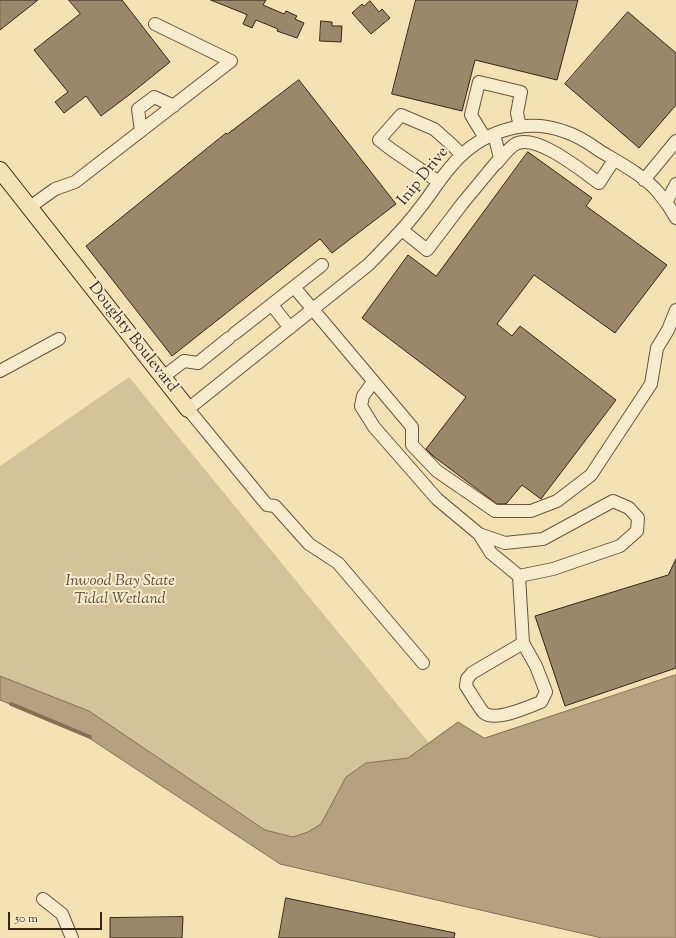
<!DOCTYPE html>
<html>
<head>
<meta charset="utf-8">
<style>
  body { margin:0 }
  #map { position:relative; width:676px; height:938px; overflow:hidden; background:#f4e2b5; font-family:"Sorts Mill Goudy",serif }
  canvas { display:block }
  .scale { position:absolute; left:8px; top:912px; width:94px; height:18px; box-sizing:border-box; border:2px solid #3a2418; border-top:0; padding-left:5px; font-size:12px; line-height:14px; white-space:nowrap; color:#3a2418; -webkit-text-stroke:3px #f8eccf; paint-order:stroke }
</style>
</head>
<body>
<div id="map">
<canvas width="676" height="938"></canvas>
<div class="scale">50 m</div>
</div>
<script>
const c = document.querySelector('canvas').getContext('2d');
c.lineJoin = 'round';
function paint(path, color) { c.fillStyle = color; c.fill(path, 'evenodd'); }
function stroke(path, color, width, dash) { c.strokeStyle = color; c.lineWidth = width; c.lineCap = dash ? 'butt' : 'round'; c.setLineDash(dash || []); c.stroke(path); }
function write(font, color, halo, rows, align = 'center') {
  c.font = font + ' "Sorts Mill Goudy",serif'; c.lineWidth = 4; c.setLineDash([]); c.textBaseline = 'middle'; c.strokeStyle = halo; c.fillStyle = color; for (const [text, x, y, turn = 0] of rows) {
    c.save(); c.translate(x, y); c.rotate((+turn || 0) * Math.PI / 180); c.textAlign = isNaN(turn) ? turn : align; if (halo) c.strokeText(text, 0, 0); c.fillText(text, 0, 0); c.restore();
  }
}
paint(new Path2D(`
  M 129,377 L 429,743 L 408,758 L 366,763 L 346,777 L 321,825 L 308,832 L 294,837 L 265,830 L 231,807 L 229,809 L 188,778 L 89,711 L 0,676 L 0,466 Z`), '#d4c29a');
const water = new Path2D(`
  M 676,675 L 676,938 L 602,938 L 280,864 L 80,732 L 0,700 L 0,676 L 89,711 L 265,830 L 293,837 L 308,832 L 321,824 L 346,777 L 366,763 L 408,758 L 458,722 L 484,738 Z`);
paint(water, '#b5a180');
stroke(water, '#846f56', 1);
stroke(new Path2D(`
  M 11,704 L 90,737`), '#846f56', 4);
const building = new Path2D(`
  M 0,0 L 38,0 L 0,30 Z
  M 69,0 L 122,0 L 170,62 L 129,95 L 101,116 L 86,96 L 64,113 L 55,102 L 68,92 L 34,50 L 80,14 Z
  M 211,0 L 266,0 L 263,5 L 284,14 L 286,11 L 297,16 L 295,19 L 304,23 L 297,38 L 277,31 L 278,29 L 256,20 L 252,28 L 243,24 L 247,15 Z
  M 416,0 L 578,0 L 557,80 L 475,60 L 462,111 L 392,94 Z
  M 370,1 L 379,12 L 382,9 L 390,18 L 371,34 L 352,13 L 362,4 L 364,6 Z
  M 628,12 L 676,53 L 676,105 L 639,148 L 565,84 Z
  M 321,21 L 332,22 L 332,26 L 342,26 L 341,42 L 320,41 Z
  M 299,80 L 396,204 L 332,253 L 320,239 L 172,356 L 86,246 L 226,133 L 227,134 Z
  M 528,152 L 592,198 L 586,206 L 667,265 L 615,333 L 534,275 L 497,324 L 512,336 L 520,326 L 616,400 L 541,499 L 522,485 L 506,504 L 497,504 L 433,456 L 426,449 L 466,397 L 362,318 L 408,255 L 436,276 Z
  M 676,559 L 676,668 L 565,706 L 535,616 L 668,575 Z
  M 286,898 L 455,933 L 454,938 L 279,938 Z
  M 183,917 L 182,938 L 110,938 L 110,918 Z`);
paint(building, '#9b876a');
stroke(building, '#3a2418', 1);
const minor = new Path2D(`
  M 141,131 L 138,109 L 154,97 L 174,106
  M 485,138 L 471,115 L 479,82 L 521,92 L 517,113 L 520,127
  M 497,163 C 502,157 508,149 514,145 C 534,131 582,171 599,183 L 614,160
  M 644,180 L 676,141
  M 439,182 L 392,150 L 379,140 L 401,115 L 434,129 L 451,144 L 462,155
  M 666,203 L 676,184
  M 30,207 L 55,189 L 75,182 L 231,61 L 155,24
  M 402,230 L 427,250 L 462,204 L 500,158 L 494,134
  M 294,287 L 412,427 L 412,445 L 437,471 L 495,511 L 531,511 L 557,501 L 591,475 L 651,384 L 657,348 L 668,330 L 676,310
  M 272,305 L 290,328
  M 234,334 L 322,265
  M 0,371 L 59,339
  M 163,377 L 184,361 L 198,363 L 229,338
  M 373,382 L 363,396 L 361,406 L 374,427 L 437,499 L 479,534 L 505,543 L 543,539 L 613,501 L 629,508 L 638,518 L 637,531 L 620,546 L 553,569 L 519,576 L 491,553 L 479,534
  M 519,576 L 523,643 L 536,666 L 546,692 L 541,702 C 528,707 496,722 484,713 C 480,709 470,692 466,686 L 467,679 L 472,673 L 523,643
  M 423,663 L 338,563 L 309,544 L 275,506 L 267,505 L 188,409 L 368,265 C 386,247 404,229 419,209 C 431,194 441,177 454,163 C 480,133 524,117 563,131 C 576,135 589,143 600,151 C 618,162 643,175 657,191 C 664,199 671,209 676,218
  M 43,899 L 62,914 L 72,938`);
const major = new Path2D(`
  M 0,170 L 188,409`);
stroke(minor, '#68543f', 14);
stroke(major, '#3a2418', 18);
stroke(minor, '#f8eccf', 12);
stroke(major, '#f4e2b5', 16);
write('16px', '#3a2418', '#f8eccf', [
  ["Inip Drive",424,177,-51],
  ["Doughty Boulevard",132,338,52]
]);
write('italic 16px', '#604c38', '#f8eccf', [
  ["Inwood Bay State",120,582],
  ["Tidal Wetland",120,600]
]);
</script>
</body>
</html>
